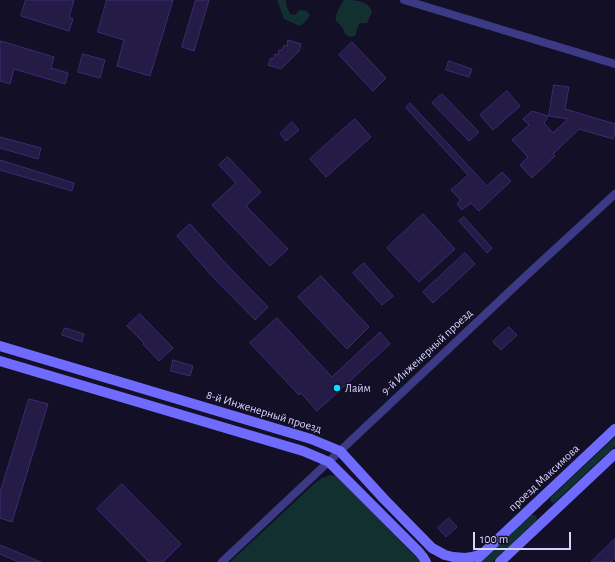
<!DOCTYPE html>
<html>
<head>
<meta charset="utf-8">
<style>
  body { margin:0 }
  #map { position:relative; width:615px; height:562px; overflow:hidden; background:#130f26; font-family:"Alegreya Sans",sans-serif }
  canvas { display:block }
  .scale { position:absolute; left:473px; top:532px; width:98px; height:18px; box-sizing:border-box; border:2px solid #d9d4ff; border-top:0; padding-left:5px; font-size:12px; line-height:14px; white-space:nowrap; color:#d9d4ff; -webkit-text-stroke:3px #130f26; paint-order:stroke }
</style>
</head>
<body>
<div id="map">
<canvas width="615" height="562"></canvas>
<div class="scale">100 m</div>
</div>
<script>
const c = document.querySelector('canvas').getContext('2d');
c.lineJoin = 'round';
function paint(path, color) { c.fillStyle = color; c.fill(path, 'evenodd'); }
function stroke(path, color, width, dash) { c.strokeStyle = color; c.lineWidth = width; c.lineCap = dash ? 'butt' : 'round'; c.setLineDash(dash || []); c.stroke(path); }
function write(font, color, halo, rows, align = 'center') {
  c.font = font + ' "Alegreya Sans",sans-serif'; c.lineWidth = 3; c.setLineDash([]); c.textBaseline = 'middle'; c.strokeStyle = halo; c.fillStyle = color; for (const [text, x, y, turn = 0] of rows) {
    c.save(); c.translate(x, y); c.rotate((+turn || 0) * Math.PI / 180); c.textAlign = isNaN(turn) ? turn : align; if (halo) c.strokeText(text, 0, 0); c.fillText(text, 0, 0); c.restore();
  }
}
paint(new Path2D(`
  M 277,0 L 286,0 L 286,5 L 290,14 L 295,15 L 299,10 L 307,11 L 310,15 L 306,21 L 300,26 L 284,19 Z
  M 344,0 C 354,0 369,0 372,12 L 367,23 L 360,23 L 359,24 L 355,36 L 350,37 L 345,34 C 344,32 343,28 341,26 C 340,24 337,23 336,21 C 334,15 341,5 344,0 Z
  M 615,437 L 615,446 L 555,502 L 553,503 L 551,502 L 550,499 L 551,497 Z
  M 331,475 L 336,476 L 421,562 L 230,562 L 315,483 L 322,478 Z
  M 530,515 L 534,515 L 536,516 L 537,519 L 536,521 L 492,562 L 480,562 Z`), '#12302f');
const building = new Path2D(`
  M 26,0 L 74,0 L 69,17 L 73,19 L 69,31 L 21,16 Z
  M 107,0 L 173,0 L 150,76 L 117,66 L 124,40 L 98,32 Z
  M 196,0 L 209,0 L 194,51 L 182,47 Z
  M 288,40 L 301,44 L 299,51 L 281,69 L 268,65 L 271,58 L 273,59 L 275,54 L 278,55 L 279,50 L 282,50 L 284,45 L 287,46 Z
  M 1,41 L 54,57 L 51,68 L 68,73 L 65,84 L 14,69 L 10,84 L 0,81 L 0,45 Z
  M 352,42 L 386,78 L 373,91 L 339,55 Z
  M 83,54 L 105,60 L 100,78 L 78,72 Z
  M 449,61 L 472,69 L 469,77 L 446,70 Z
  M 554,85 L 569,87 L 565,109 L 615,124 L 615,132 L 613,139 L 579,129 L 553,154 L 555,156 L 532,178 L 520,165 L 528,157 L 512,140 L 529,125 L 523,119 L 532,111 L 548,116 L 544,123 L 553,133 L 568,119 L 549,116 Z
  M 507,91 L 520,106 L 493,130 L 480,115 Z
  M 442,94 L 479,132 L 469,141 L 432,103 Z
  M 410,103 L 487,186 L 502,172 L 511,181 L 479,211 L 471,203 L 462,210 L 457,204 L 461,200 L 451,190 L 468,175 L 406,108 Z
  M 355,119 L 371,137 L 326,177 L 310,159 Z
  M 292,122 L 299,130 L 286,141 L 280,134 Z
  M 0,137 L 41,148 L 38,159 L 0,148 Z
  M 228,157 L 261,192 L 246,206 L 288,249 L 270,266 L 212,205 L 236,183 L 219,165 Z
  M 0,160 L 74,183 L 72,191 L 0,170 Z
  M 423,214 L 455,249 L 419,282 L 387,248 Z
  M 464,217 L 492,248 L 487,253 L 459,221 Z
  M 190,224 L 229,267 L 268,307 L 255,320 L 212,276 L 177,236 Z
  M 465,253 L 475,264 L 433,303 L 423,292 Z
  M 364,263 L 393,296 L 382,305 L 353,273 Z
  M 321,276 L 369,327 L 347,349 L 298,297 Z
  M 140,314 L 173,348 L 159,361 L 143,344 L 144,343 L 127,326 Z
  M 277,318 L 332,377 L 380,332 L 390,344 L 317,411 L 301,393 L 299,395 L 250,343 Z
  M 509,327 L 517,335 L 501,350 L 493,342 Z
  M 65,328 L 84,334 L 82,342 L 62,335 Z
  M 173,360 L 193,366 L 190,376 L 171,371 Z
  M 29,399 L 48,404 L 12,522 L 0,518 L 0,493 Z
  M 122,484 L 181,544 L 163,562 L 149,562 L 97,509 Z
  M 449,518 L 457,527 L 446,537 L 438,528 Z
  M 615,539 L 615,559 L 611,562 L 591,562 Z
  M 0,545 L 41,562 L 19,562 L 0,554 Z`);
paint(building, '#241b47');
stroke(building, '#3b2d73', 1);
stroke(new Path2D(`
  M 404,0 L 615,64
  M 222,562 L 527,275 L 615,194`), '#3d3a85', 8);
stroke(new Path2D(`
  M 0,346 L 311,439 L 340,451 L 384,499 L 432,548 L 445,555 L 453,557 L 465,558 L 472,557 L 482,554
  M 0,361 L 303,451 L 329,462 L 419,552 L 423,557 L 426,562
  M 478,558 L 615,429
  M 500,562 L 615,454`), '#6f6bff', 10);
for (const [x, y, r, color] of [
  [337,388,4,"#00e5ff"]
]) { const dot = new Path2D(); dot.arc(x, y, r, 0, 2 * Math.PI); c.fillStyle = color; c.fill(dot); stroke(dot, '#130f26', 1.5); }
write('12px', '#d9d4ff', '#130f26', [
  ["9-й Инженерный проезд",427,352,-43],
  ["8-й Инженерный проезд",264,412,17],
  ["проезд Максимова",544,478,-43]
]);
write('12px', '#d9d4ff', '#130f26', [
  ["Лайм",345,388]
], 'left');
</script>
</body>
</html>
